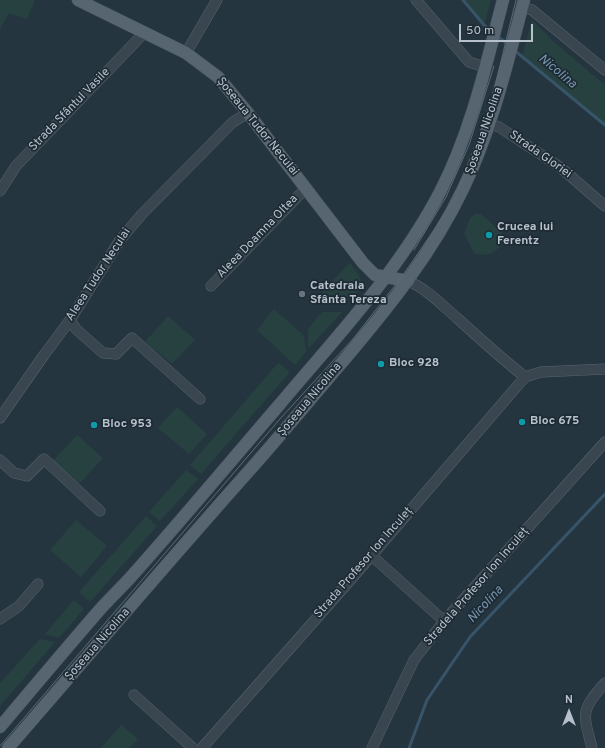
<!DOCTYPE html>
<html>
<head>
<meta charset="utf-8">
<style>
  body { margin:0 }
  #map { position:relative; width:605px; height:748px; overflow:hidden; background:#253540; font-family:Overpass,sans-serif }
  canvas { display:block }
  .north { position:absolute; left:549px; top:692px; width:40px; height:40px; -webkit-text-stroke:3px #1e2b35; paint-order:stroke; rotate:0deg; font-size:11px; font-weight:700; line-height:16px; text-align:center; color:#b6c1cb }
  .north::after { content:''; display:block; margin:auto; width:14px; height:18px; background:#b6c1cb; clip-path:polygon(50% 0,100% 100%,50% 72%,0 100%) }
  .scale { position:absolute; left:459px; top:24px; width:74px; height:18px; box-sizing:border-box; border:2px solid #b6c1cb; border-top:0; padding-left:5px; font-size:12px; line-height:14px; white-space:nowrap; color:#b6c1cb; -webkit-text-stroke:3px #1e2b35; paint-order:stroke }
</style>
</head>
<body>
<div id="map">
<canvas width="605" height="748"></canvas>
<div class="north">N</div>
<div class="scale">50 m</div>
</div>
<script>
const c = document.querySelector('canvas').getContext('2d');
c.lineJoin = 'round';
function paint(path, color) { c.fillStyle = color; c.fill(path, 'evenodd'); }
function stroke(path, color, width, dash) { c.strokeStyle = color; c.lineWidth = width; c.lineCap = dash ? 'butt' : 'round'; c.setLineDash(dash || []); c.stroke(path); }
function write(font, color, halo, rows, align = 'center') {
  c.font = font + ' Overpass,sans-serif'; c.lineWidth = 3.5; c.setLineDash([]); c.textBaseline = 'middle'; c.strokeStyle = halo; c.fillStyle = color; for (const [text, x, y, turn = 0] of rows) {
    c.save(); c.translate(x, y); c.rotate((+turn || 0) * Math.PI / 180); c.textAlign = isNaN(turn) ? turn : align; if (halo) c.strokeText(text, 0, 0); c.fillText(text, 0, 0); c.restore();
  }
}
paint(new Path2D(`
  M 0,0 L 35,0 L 27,19 L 9,13 L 0,29 Z
  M 463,0 L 491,0 L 484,25 Z
  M 532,20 L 554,42 L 605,85 L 605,125 L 522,57 Z
  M 475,214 L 481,214 L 502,233 L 504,239 C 499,252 487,258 474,253 L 464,233 L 470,218 Z
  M 350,263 C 361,278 365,280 355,297 L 325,296 L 321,292 Z
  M 274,309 L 304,336 L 306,352 L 295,365 L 257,330 Z
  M 322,312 L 342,312 L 308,349 L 308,329 Z
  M 168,316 L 195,340 L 172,364 L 145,342 Z
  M 278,363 L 290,372 L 201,474 L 190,465 Z
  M 177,407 L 207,434 L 189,454 L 158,428 Z
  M 77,435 L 103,458 L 79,484 L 53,461 Z
  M 186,470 L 198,479 L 160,521 L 149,512 Z
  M 146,516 L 157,526 L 90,602 L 79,592 Z
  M 76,520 L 107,546 L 81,577 L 50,550 Z
  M 74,600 L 84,609 L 59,638 L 45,634 Z
  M 40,639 L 55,642 L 0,706 L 0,683 Z
  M 121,725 L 138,739 L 129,748 L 101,748 Z`), '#274140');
stroke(new Path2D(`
  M 463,0 L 484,25 L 491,31
  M 497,36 L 510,46
  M 514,50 L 605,125
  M 409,748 L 427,700 L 470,637 L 605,494`), '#385468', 3);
const minor = new Path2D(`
  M 416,0 L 469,62 L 485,67
  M 522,7 L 532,10 L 605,70
  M 186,53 L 217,0
  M 489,124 L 499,127 L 560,167 L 605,206
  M 0,191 L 16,166 L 145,32
  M 408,281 C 427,289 441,304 457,318 C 479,338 501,358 525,377
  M 211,286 L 306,188
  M 70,320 L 76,329 L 103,353 L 116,354 L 132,338 L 200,399
  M 0,418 L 44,355 L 70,320 L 120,240 L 142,214 L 233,122 L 248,113
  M 0,460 L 14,473 L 27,476 L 44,459 L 100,511
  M 371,555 L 444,621
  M 0,619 L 19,606 L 38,584
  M 134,695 L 193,748
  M 202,748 L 353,577 L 525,377 L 541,372 L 605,369
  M 372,748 L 414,660 L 444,621 L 605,442
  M 592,748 C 583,713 580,711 605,683`);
const major = new Path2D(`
  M 78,0 L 186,53 L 218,77 L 248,113 L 363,263 L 375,275 L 408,281
  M 0,727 C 32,689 64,651 96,614 C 107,601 119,590 130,578 C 181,521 230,462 280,404 C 337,336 399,271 440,192 C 471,132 486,65 503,0
  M 8,748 C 88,656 167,563 248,472 C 281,435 312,397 344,360 C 389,307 433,252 463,189 C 492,129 507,64 524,0`);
stroke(minor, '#57646e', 11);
stroke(major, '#46525c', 13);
stroke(minor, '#394650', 10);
stroke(major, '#576570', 12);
stroke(new Path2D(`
  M 414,250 L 446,197 L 469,145 L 494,66
  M 0,746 L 279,420 L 353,339 L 400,279 L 419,252 L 455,199 L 476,147 L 493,94 L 516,0`), '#5b6b77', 1);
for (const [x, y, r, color] of [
  [489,235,4,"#0f9aa8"],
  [302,294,4,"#6b7280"],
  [381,364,4,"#0f9aa8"],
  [522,422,4,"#0f9aa8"],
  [94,425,4,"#0f9aa8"]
]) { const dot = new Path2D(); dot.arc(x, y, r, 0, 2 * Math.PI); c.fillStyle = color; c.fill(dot); stroke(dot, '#1e2b35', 1.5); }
write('12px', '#b6c1cb', '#1e2b35', [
  ["Strada Sfântul Vasile",70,110,-46],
  ["Șoseaua Tudor Neculai",257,127,51],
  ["Șoseaua Nicolina",485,131,-71],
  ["Strada Gloriei",540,155,35],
  ["Aleea Doamna Oltea",258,237,-46],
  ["Aleea Tudor Neculai",99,275,-57],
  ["Șoseaua Nicolina",310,400,-50],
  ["Strada Profesor Ion Inculeț",364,563,-49],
  ["Stradela Profesor Ion Inculeț",477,587,-49],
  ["Șoseaua Nicolina",98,645,-49]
]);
write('bold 12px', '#b6c1cb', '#1e2b35', [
  ["Crucea lui",497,228],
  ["Ferentz",497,242],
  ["Catedrala",310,287],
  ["Sfânta Tereza",310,301],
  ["Bloc 928",389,364],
  ["Bloc 675",530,422],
  ["Bloc 953",102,425]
], 'left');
write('italic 13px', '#7596ae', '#1e2b35', [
  ["Nicolina",557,72,40],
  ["Nicolina",486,605,-47]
]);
</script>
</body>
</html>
